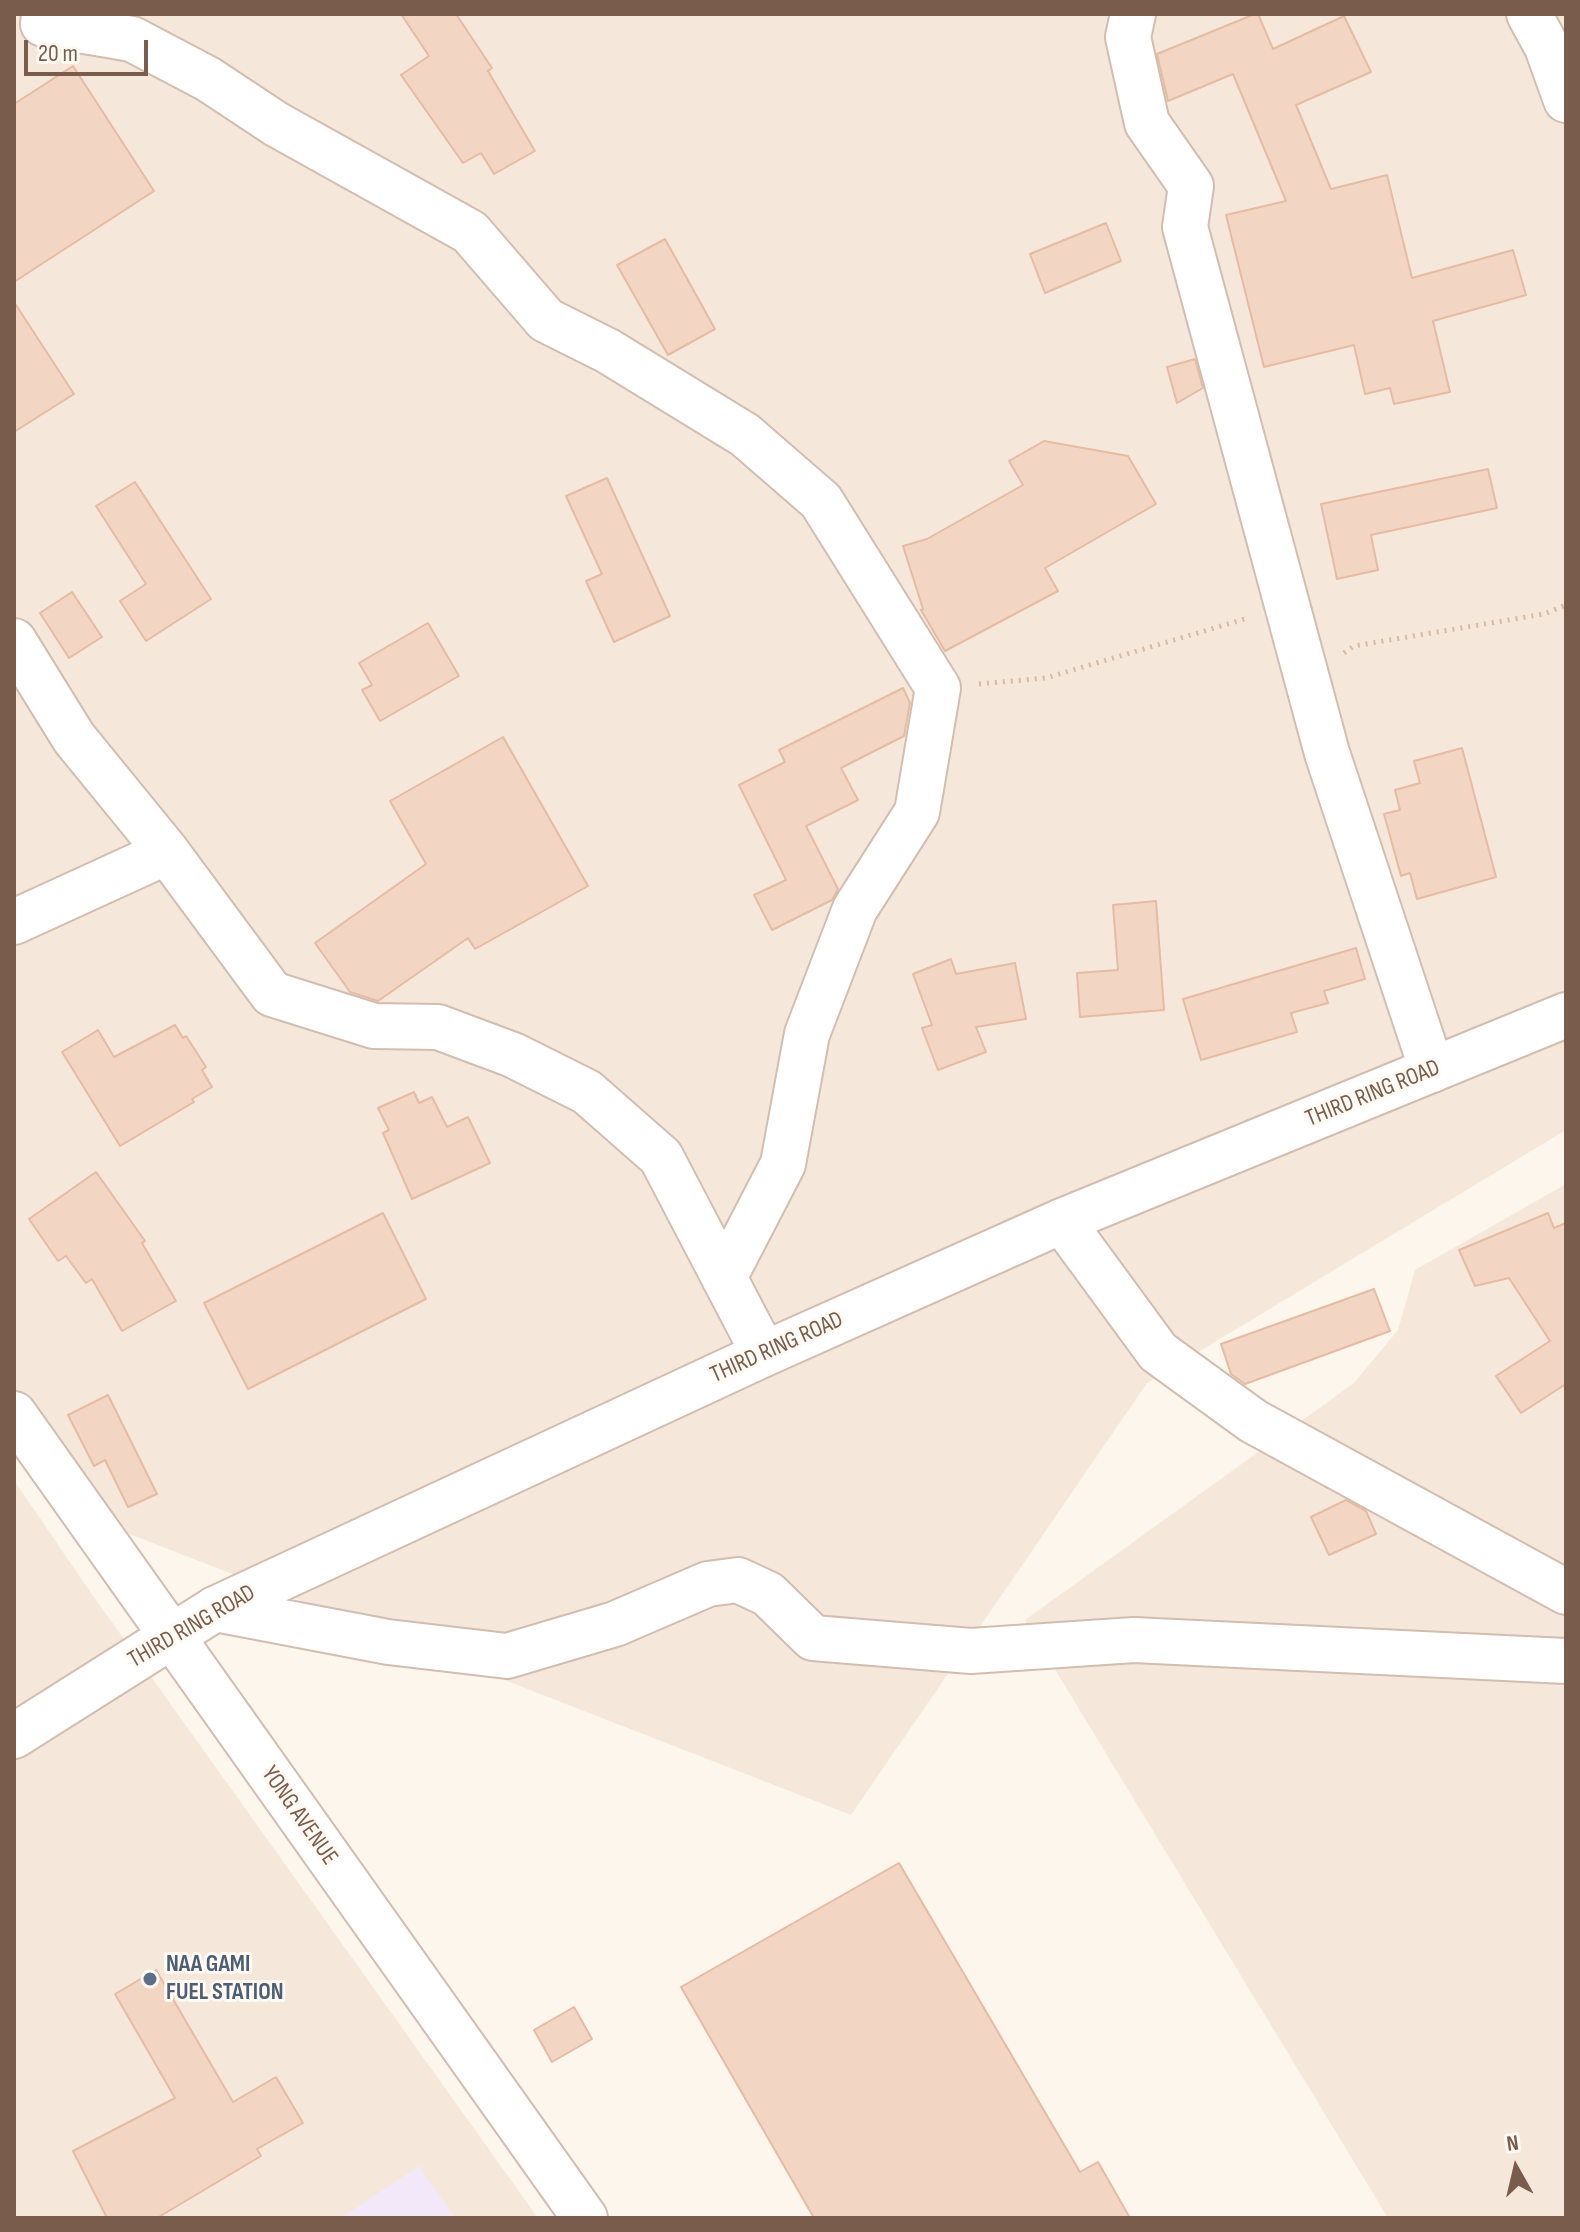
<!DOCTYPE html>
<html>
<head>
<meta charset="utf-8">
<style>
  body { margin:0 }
  #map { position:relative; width:1580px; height:2232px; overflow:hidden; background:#fdf6ec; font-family:"Sofia Sans Condensed",sans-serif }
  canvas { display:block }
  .frame { position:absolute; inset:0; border:16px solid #7a5c4d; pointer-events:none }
  .north { position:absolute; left:1476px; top:2128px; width:80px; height:80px; -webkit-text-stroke:6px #fffaf3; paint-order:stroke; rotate:352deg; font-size:22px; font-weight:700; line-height:32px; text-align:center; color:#7a5c4d }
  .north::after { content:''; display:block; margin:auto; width:28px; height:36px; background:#7a5c4d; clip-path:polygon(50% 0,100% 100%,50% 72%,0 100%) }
  .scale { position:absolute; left:24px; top:40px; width:124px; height:36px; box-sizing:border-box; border:4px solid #7a5c4d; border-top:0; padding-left:10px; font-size:24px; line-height:28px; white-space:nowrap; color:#7a5c4d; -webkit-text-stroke:6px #fffaf3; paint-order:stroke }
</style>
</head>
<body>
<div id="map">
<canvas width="1580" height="2232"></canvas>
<div class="frame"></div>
<div class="north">N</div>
<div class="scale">20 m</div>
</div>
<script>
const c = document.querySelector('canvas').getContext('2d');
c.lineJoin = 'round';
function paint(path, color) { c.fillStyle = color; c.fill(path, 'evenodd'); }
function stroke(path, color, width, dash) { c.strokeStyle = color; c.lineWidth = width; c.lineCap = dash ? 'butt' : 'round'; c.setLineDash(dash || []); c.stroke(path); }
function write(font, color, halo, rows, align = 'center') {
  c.font = font + ' "Sofia Sans Condensed",sans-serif'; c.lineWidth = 6; c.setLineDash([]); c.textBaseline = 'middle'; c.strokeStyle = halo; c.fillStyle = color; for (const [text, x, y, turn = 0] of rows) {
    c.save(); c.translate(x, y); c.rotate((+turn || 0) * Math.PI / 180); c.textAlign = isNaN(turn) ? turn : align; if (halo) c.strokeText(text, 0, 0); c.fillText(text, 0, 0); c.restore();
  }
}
paint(new Path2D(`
  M 14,14 L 1566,14 L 1566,1130 L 1147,1383 L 851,1815 L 109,1526 L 14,1392 Z
  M 1566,1184 L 1566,2218 L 1388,2218 L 1025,1620 L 1354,1383 L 1398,1330 L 1415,1270 Z
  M 14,1480 L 84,1583 L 538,2218 L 14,2218 Z`), '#f5e8da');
paint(new Path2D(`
  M 419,2166 L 455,2218 L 341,2218 Z`), '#f3e8fa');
const building = new Path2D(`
  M 401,14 L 456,14 L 492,68 L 488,71 L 535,151 L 494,174 L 481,153 L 463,163 L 401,75 L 429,56 Z
  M 1255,14 L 1258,14 L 1273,49 L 1344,16 L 1371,72 L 1296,105 L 1331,189 L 1387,175 L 1412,278 L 1513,250 L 1526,295 L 1433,321 L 1450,392 L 1394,404 L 1390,388 L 1365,394 L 1354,345 L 1264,367 L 1226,215 L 1286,201 L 1233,74 L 1168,101 L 1157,54 Z
  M 73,66 L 154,191 L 14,282 L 14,104 Z
  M 1106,223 L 1121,261 L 1045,293 L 1030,254 Z
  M 665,239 L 715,329 L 668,355 L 617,265 Z
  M 14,302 L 74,394 L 14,432 Z
  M 1195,359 L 1203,388 L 1177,403 L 1167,367 Z
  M 1044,441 L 1128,456 L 1156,504 L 1045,568 L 1058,591 L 945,651 L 921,610 L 923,609 L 903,546 L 927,539 L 1023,485 L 1009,461 Z
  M 1488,469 L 1497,508 L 1371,535 L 1378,570 L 1337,579 L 1321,504 Z
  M 607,478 L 670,616 L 614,642 L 586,581 L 602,574 L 566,496 Z
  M 135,482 L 211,599 L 146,641 L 120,601 L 146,584 L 96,506 Z
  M 72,592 L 102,637 L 69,658 L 40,613 Z
  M 428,623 L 459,676 L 380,721 L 362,690 L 372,685 L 359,663 Z
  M 903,688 L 910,703 L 904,736 L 841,768 L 858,800 L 806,826 L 838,889 L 832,900 L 772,930 L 754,895 L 786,880 L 739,785 L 785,762 L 779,750 Z
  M 503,737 L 588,886 L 475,949 L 468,938 L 378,1001 L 350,992 L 315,943 L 426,864 L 390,801 Z
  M 1462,748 L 1496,877 L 1417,899 L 1410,873 L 1401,876 L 1384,814 L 1400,810 L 1395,790 L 1420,783 L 1414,761 Z
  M 1156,901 L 1164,1010 L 1080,1017 L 1077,973 L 1118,970 L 1113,905 Z
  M 1356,948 L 1365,979 L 1324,991 L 1328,1003 L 1291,1013 L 1297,1032 L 1201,1060 L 1183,999 Z
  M 951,959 L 956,974 L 1015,963 L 1026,1019 L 976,1027 L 986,1052 L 938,1070 L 922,1028 L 932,1025 L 913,974 Z
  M 175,1025 L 183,1038 L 186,1036 L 206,1067 L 202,1070 L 212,1087 L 192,1099 L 194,1102 L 120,1146 L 62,1052 L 98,1030 L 114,1057 Z
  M 414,1092 L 419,1103 L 432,1097 L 447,1127 L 468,1117 L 490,1163 L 412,1199 L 383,1133 L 389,1130 L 378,1108 Z
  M 96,1172 L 145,1241 L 142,1243 L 176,1301 L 122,1331 L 92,1279 L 86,1283 L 66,1256 L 58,1261 L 29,1219 Z
  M 383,1213 L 426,1299 L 248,1389 L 204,1303 Z
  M 1548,1213 L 1554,1228 L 1566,1223 L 1566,1384 L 1521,1413 L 1496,1376 L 1550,1341 L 1509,1278 L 1475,1286 L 1459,1250 Z
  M 1374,1289 L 1390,1331 L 1245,1384 L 1231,1374 L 1221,1344 Z
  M 108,1395 L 157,1494 L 128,1507 L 105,1460 L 94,1466 L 68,1415 Z
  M 1346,1500 L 1366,1511 L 1376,1534 L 1329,1555 L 1311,1517 Z
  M 899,1863 L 1080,2172 L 1098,2162 L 1130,2218 L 814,2218 L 681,1987 Z
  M 156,1970 L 233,2102 L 276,2077 L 303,2123 L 257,2149 L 261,2156 L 157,2218 L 107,2218 L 73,2151 L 175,2098 L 115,1994 Z
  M 574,2007 L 592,2039 L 552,2062 L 534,2030 Z`);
paint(building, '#f3d5c3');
stroke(building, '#e6bba3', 2);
const minor = new Path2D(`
  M 44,14 L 43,24 L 132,39 L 208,79 L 276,124 L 470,232 L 546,320 L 608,351 L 745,435 L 821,501 L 938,688 L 917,812 L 855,909 L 807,1034 L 783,1164 L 724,1278
  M 1133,14 L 1128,37 L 1147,123 L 1191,186 L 1185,227 L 1327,753 L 1432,1070
  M 1529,14 L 1547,47 L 1566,100
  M 14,641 L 74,738 L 167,852 L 272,994 L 374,1026 L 438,1027 L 513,1055 L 587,1092 L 661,1157 L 764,1354
  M 14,922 L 167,852
  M 1062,1221 L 1158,1352 L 1253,1421 L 1566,1592
  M 215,1609 L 388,1642 L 507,1656 L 615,1624 L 708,1584 L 738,1580 L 768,1594 L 813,1638 L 971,1651 L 1134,1640 L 1566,1661`);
const tertiary = new Path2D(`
  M 14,1414 L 585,2218
  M 14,1736 L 215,1609 L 764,1354 L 1062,1221 L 1566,1015`);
stroke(minor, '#d1beb0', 48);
stroke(tertiary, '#d1beb0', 48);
stroke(new Path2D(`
  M 1344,653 L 1354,646 L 1544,614 L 1566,605
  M 979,684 L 1046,678 L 1248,618`), '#d9b8a5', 5, [2, 6]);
stroke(minor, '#fff', 44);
stroke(tertiary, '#fff', 44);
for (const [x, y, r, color] of [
  [150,1979,8,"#5c6f8a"]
]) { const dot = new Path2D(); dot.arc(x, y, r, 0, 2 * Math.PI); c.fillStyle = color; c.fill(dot); stroke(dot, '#fffaf3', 3); }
write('24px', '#7a5c4d', '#fffaf3', [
  ["THIRD RING ROAD",1373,1094,-22],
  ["THIRD RING ROAD",777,1348,-24],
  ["THIRD RING ROAD",192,1627,-30],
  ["YONG AVENUE",299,1816,55]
]);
write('bold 24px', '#4e5e75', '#fffaf3', [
  ["NAA GAMI",166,1965],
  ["FUEL STATION",166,1993]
], 'left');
</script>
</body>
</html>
